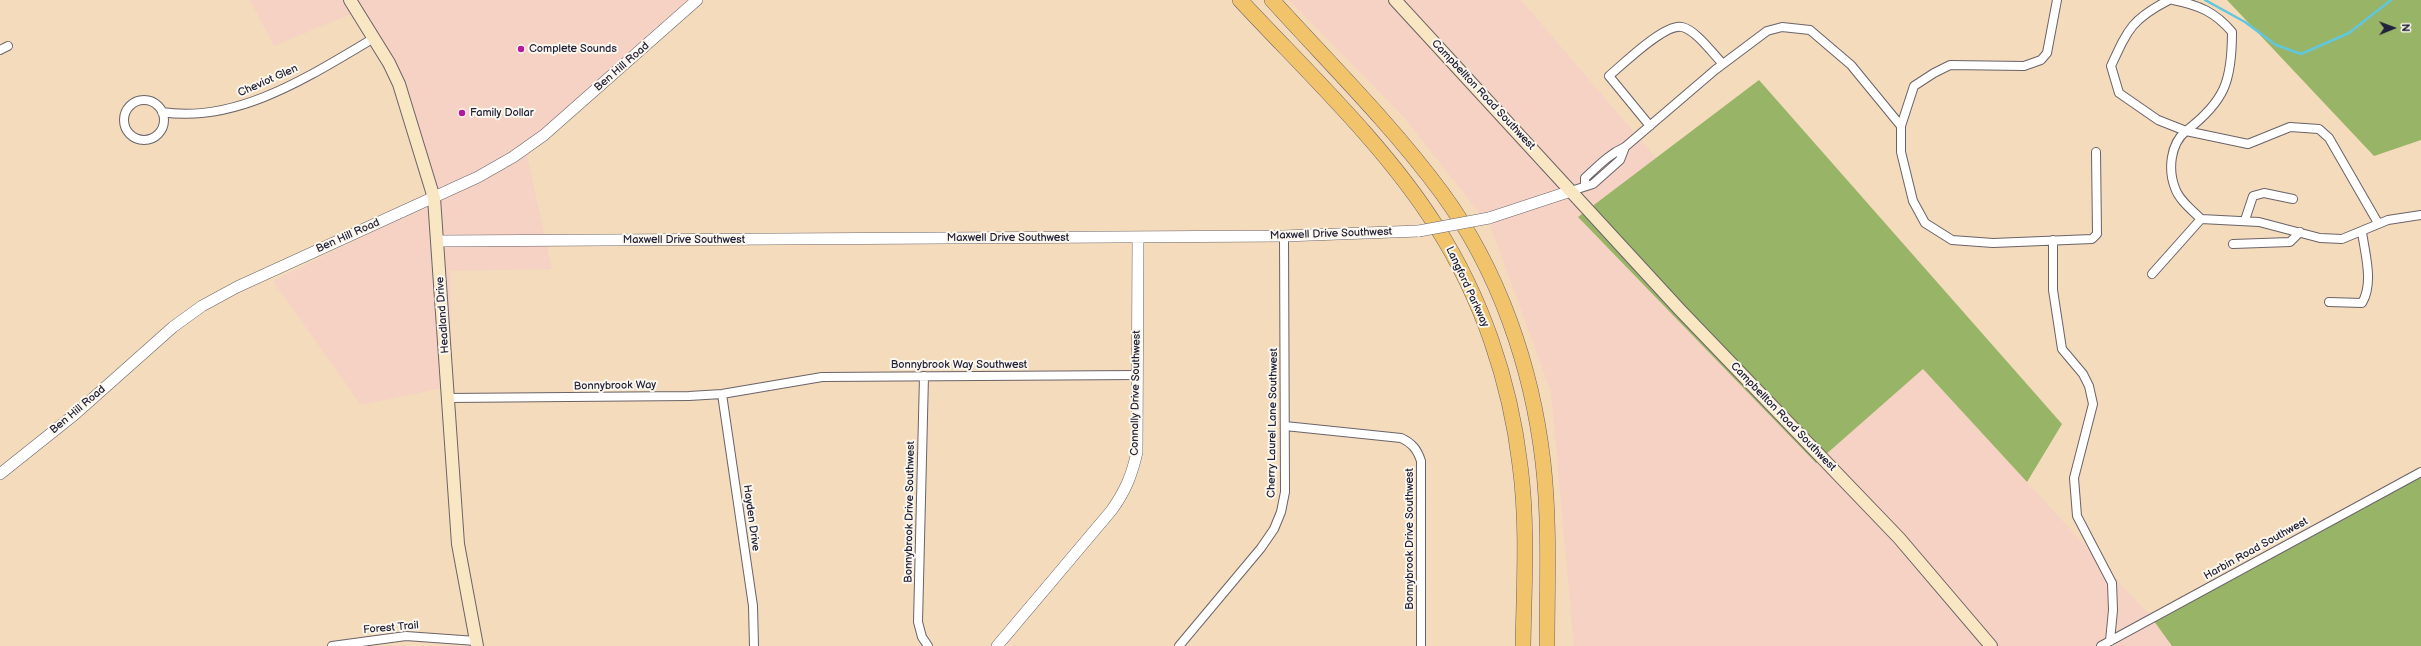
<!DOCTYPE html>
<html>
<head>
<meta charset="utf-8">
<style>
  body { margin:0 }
  #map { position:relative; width:2421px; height:646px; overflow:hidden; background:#f3dbbc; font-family:"Balsamiq Sans",sans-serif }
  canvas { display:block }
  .north { position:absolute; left:2373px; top:8px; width:40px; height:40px; -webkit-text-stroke:3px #fbf7ec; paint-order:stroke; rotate:89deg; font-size:11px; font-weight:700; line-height:16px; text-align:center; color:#22223b }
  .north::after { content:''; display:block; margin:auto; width:14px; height:18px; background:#22223b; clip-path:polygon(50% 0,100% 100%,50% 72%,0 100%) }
</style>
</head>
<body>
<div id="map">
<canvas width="2421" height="646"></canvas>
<div class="north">N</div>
</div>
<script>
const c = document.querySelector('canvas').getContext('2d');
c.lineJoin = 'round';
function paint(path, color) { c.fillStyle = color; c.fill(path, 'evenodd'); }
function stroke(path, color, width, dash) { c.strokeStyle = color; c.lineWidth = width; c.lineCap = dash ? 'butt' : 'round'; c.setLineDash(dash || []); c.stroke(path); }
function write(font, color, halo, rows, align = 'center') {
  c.font = font + ' "Balsamiq Sans",sans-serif'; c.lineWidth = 4; c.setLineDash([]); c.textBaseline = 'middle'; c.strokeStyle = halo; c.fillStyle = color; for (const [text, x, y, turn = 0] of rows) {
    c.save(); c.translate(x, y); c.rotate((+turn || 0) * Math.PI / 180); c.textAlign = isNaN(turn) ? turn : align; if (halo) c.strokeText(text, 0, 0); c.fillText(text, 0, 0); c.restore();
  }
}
paint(new Path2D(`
  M 250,0 L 687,0 L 527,155 L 552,269 L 450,271 L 452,386 L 361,405 L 273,281 L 431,203 L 412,123 L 358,11 L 274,46 Z
  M 1289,0 L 1521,0 L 1656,158 L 1578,217 L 1816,462 L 1923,369 L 2151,617 L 2172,646 L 1574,646 L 1551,392 L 1491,228 L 1403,116 Z`), '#f6d2c4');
paint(new Path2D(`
  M 2227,0 L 2421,0 L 2421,140 L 2374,156 Z
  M 1759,80 L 2062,424 L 2027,482 L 1923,369 L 1816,463 L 1578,217 Z
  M 2421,476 L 2421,646 L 2172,646 L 2151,617 Z`), '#98b466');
stroke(new Path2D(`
  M 2205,0 L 2245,22 L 2276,45 L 2301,54 L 2349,33 L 2391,0`), '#61c7df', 2.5);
const minor = new Path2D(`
  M 2057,0 L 2047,53 L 2041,60 L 2024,66 L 1950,65 L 1934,73 L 1914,86 L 1901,126 L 1901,152 L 1913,201 L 1925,223 L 1952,240 L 1993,243 L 2092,239 L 2097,234 L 2096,152
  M 2169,0 C 2132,19 2128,29 2111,66 L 2119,93 L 2158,120 L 2186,131 C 2225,101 2232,81 2232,32 C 2215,12 2199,5 2173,0
  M 0,50 L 8,46
  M124 120a20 20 0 1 1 40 0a20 20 0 1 1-40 0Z
  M 162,112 C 238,124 311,75 374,38
  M 1650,126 L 1609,76 C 1623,64 1665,23 1682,27 C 1696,30 1713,54 1723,64
  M 1585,185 L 1585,178 C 1598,166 1609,154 1625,147 L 1715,70 L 1767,31 L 1782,27 L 1810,30 L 1851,65 L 1901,126
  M 1571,191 L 1593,184 L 1620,160 L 1625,147
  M 2245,220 L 2253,196 L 2264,193 L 2293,199
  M 2378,223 L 2329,138 L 2319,129 L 2290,127 L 2248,144 L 2186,131 C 2170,144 2168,170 2175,188 C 2179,200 2192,210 2201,219 L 2259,222 L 2320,238 L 2342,239 L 2388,220 L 2421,215
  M 2053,240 L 2053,290 L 2062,349 L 2083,374 L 2089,386 L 2093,404 L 2074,478 L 2077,516 L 2112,583 L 2113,610 L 2110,641
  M 2233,244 L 2290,242 L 2300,232
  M 2152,274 L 2201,219
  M 2329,302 L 2362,303 C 2374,283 2365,254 2362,232
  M 924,376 L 918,622 L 922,637 L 928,646
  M 722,394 L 753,606 L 754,646
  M 448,398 L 689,396 L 722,394 L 822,377 L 1138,375
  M 1285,426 L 1401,438 C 1412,443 1417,449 1421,461 L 1421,646
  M 332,646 L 406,636 L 476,641
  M 1179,646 L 1261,548 L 1274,529 L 1281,512 L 1285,492 L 1284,236
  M 2101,646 L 2421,472`);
const tertiary = new Path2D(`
  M 1489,218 L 1571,191
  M 438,241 L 1284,236 L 1419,231
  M 0,474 L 74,415 L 173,327 L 202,306 L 237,287 L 478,177 L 513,157 L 544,135 L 697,0
  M 997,646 L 1111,511 C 1125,492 1132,475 1137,452 L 1138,237`);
const secondary = new Path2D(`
  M 350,0 L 389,63 L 399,84 L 434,198 L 458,544 L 477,646
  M 1395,0 L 1680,310 L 1899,538 L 1991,646`);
const motorway = new Path2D(`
  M 1240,0 C 1306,71 1385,145 1436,226 C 1482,298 1510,381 1520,465 C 1528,525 1524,586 1523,646
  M 1272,0 C 1329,63 1391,124 1442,193 C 1499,271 1532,367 1543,462 C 1550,523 1547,585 1547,646`);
stroke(minor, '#6b6368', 10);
stroke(tertiary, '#6b6368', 12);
stroke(secondary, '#6b6368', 14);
stroke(motorway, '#6b6368', 16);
stroke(minor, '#fff', 8);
stroke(tertiary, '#fff', 11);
stroke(secondary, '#f9e7c3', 12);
stroke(motorway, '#f1c36a', 15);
const tertiaryBridge = new Path2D(`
  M 1419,231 L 1489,218`);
stroke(tertiaryBridge, '#6b6368', 12, []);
stroke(tertiaryBridge, '#fff', 11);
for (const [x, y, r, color] of [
  [521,49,4,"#b5179e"],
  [462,113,4,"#b5179e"]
]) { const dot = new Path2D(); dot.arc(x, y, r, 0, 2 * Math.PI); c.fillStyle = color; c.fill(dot); stroke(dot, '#fbf7ec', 1.5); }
write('11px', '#22223b', '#fbf7ec', [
  ["Complete Sounds",529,49],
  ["Family Dollar",470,113]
], 'left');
write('11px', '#22223b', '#fbf7ec', [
  ["Ben Hill Road",622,67,-41],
  ["Cheviot Glen",268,81,-24],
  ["Campbellton Road Southwest",1483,95,47],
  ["Maxwell Drive Southwest",1331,234,-2],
  ["Ben Hill Road",348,236,-24],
  ["Maxwell Drive Southwest",1008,238],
  ["Maxwell Drive Southwest",684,240],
  ["Langford Parkway",1467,287,65],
  ["Headland Drive",443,315,-94],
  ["Bonnybrook Way Southwest",959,365],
  ["Bonnybrook Way",615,386,-1],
  ["Connally Drive Southwest",1136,393,-89],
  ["Ben Hill Road",78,410,-40],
  ["Campbellton Road Southwest",1783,417,46],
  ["Cherry Laurel Lane Southwest",1273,423,-89],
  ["Bonnybrook Drive Southwest",910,512,-89],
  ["Hayden Drive",751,518,82],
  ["Bonnybrook Drive Southwest",1410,539,-90],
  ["Harbin Road Southwest",2256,549,-29],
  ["Forest Trail",391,628,-5]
]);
</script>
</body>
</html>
